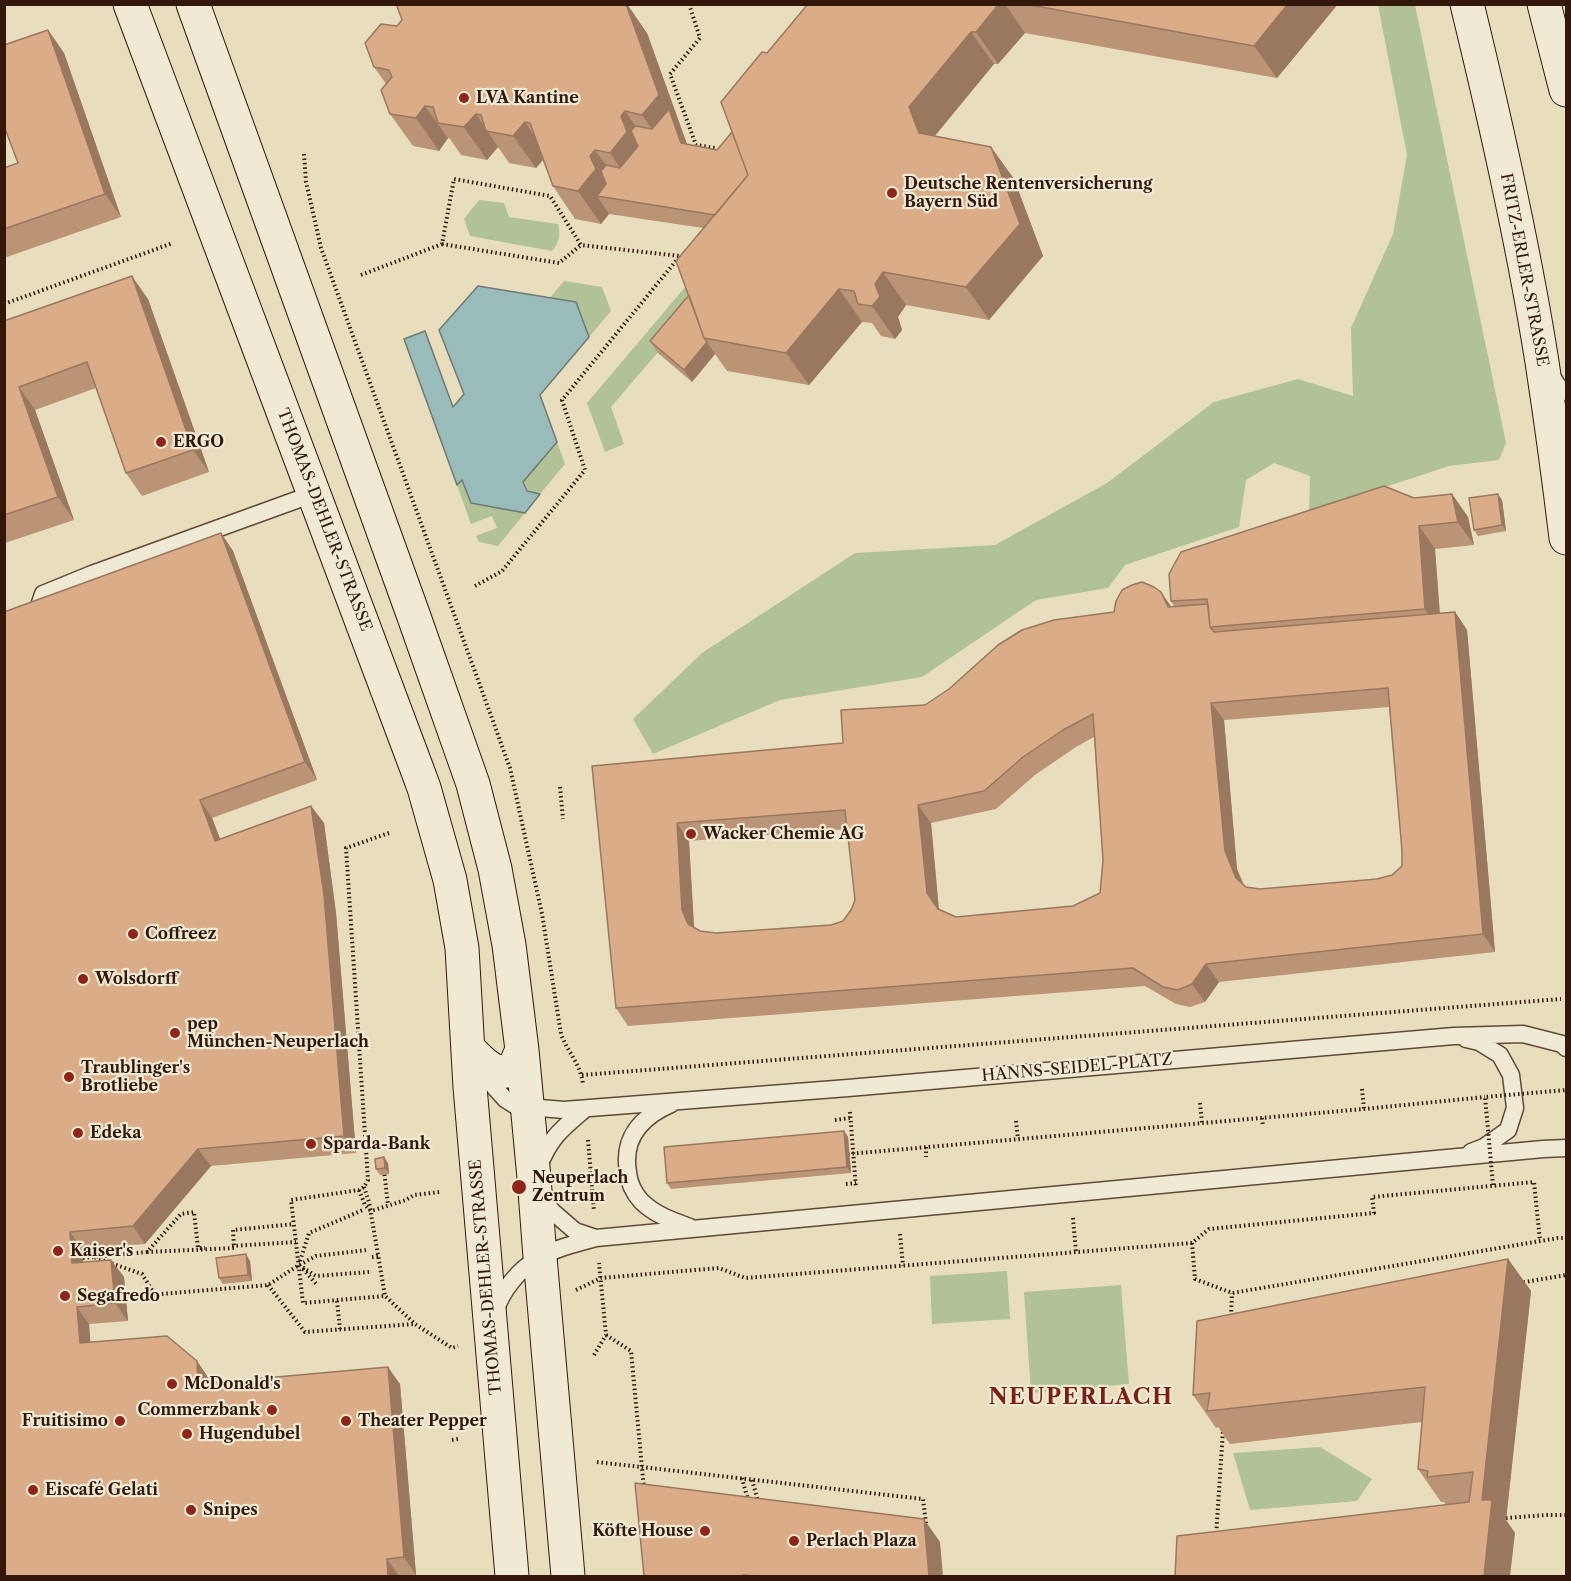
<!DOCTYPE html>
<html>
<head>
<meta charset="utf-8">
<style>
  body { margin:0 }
  #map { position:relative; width:1571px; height:1581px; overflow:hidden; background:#e8debe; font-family:"Libre Caslon Text",serif }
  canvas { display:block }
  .frame { position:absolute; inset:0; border:6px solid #33170b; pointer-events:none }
</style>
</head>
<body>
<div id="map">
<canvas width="1571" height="1581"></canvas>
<div class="frame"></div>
</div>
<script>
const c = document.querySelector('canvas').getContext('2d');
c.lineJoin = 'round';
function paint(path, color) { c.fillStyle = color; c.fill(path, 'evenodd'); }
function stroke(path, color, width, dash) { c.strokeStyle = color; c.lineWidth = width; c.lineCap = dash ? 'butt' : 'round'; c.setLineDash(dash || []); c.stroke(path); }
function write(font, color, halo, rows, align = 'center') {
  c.font = font + ' "Libre Caslon Text",serif'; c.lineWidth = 4.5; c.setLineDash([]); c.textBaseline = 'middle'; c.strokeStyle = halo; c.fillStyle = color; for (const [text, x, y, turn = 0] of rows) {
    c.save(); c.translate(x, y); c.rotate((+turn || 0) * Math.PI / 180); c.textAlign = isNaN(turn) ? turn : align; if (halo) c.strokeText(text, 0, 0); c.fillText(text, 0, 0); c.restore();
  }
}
paint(new Path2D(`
  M 1378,5 L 1415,5 L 1506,443 L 1499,460 L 1449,466 L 1309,512 L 1310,476 L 1274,463 L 1246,480 L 1239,527 L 1125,565 L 1108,588 L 1036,600 L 922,677 L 780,700 L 653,754 L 633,719 L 702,653 L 855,553 L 995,545 L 1107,483 L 1214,402 L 1298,379 L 1353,396 L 1351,328 L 1393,234 L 1407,155 Z
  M 479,200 L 504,203 L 509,217 L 558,224 C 561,236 559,242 552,251 L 470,236 L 464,219 Z
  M 731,233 L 702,301 L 611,407 L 624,444 L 605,452 L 587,403 Z
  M 564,281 L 602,287 L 611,311 L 589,337 L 576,302 L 550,298 Z
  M 557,442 L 565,464 L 540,494 L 527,491 L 523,482 Z
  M 461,480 L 472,503 L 525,513 L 498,546 L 479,542 L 476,536 L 497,528 L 492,516 L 471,524 L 457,485 Z
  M 1007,1271 L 1010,1319 L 932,1324 L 930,1276 Z
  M 1121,1285 L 1129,1384 L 1031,1393 L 1024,1292 Z
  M 1320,1447 L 1372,1479 L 1357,1501 L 1250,1510 L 1233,1453 Z`), '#b0c296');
const water = new Path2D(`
  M 478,286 L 576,302 L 589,337 L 540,395 L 557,442 L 523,482 L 527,491 L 540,494 L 525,513 L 471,503 L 462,480 L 457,485 L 404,339 L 425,331 L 453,407 L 464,394 L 439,330 Z`);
paint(water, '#99bbb9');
stroke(water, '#707973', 1.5);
const service = new Path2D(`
  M 1549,372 L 1558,386 L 1566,392
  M 35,618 L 43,594 L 92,574 L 313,494
  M 1466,1039 L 1479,1042 L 1500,1055 L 1511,1075 L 1515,1108 L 1508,1130 L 1484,1147 L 1471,1152
  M 481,1070 L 488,1080 L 505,1099 L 516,1106 L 564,1110 L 848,1088 L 1454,1036 L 1523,1034 L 1562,1044 L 1566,1048
  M 671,1104 C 641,1117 622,1138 628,1172 C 629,1184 633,1192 641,1201 C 655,1215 673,1221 690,1227
  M 539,1166 C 551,1136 562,1129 585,1109
  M 538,1195 L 553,1212 L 575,1231 L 596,1238
  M 495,1312 C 502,1290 519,1269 539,1258 C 556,1248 577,1243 596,1238 L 1543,1149 L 1566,1148`);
const secondary = new Path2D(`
  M 130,4 L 417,769 L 424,788 L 450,880 L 462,948 L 470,1087 L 512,1576
  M 193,4 L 413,614 L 473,784 L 495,869 L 509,945 L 522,1050 L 534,1178 L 540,1257 L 568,1576
  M 1467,4 C 1496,123 1523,242 1542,362 C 1551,421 1559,480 1566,538
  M 1544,4 L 1566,90
  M 468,1048 C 478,1058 497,1082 513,1067 C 517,1064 519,1055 522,1050`);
stroke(service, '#604938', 19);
stroke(secondary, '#33170b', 35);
stroke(new Path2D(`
  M 689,4 L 700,38 L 670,74 L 696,145 L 715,148 L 714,153
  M 304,154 L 306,182 L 321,248 L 510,768 L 542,914 L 561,1034 C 568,1053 581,1064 583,1085
  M 442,244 L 559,263 L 581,245
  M 361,275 L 442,244 L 454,179 L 550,196 L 581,245 L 680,256 L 562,400 L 585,470 L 502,571 L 475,586
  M 4,304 L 173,243
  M 560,787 L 563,819
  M 389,833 L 346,848 L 368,1180 L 364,1187 L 359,1190 L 291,1200 L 303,1303 L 385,1296 L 415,1324 L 452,1348 L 458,1346
  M 582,1075 L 1561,999
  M 1362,1089 L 1364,1109
  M 1200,1103 L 1202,1123
  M 850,1112 L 856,1188
  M 1262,1118 L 1263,1127
  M 835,1120 L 850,1118
  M 1016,1121 L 1018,1139
  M 588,1140 L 594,1211
  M 926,1147 L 926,1157
  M 848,1154 L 1364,1109 L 1485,1097
  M 384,1170 L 388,1205
  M 846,1184 L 856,1183
  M 364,1187 L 369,1202 L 385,1296
  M 359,1190 L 365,1205 L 371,1211 L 406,1200 L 414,1195 L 440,1192
  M 1073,1218 L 1076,1253
  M 900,1234 L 903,1266
  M 1192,1243 L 1195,1279 L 1232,1293 L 1558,1238 L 1566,1238
  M 232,1246 L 296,1242
  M 147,1252 L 234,1248 L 233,1230 L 294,1224
  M 82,1253 L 142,1274 L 155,1295
  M 372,1257 L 379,1256
  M 300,1261 L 309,1233 L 363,1210
  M 299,1265 L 316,1276 L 369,1272
  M 303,1269 L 317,1285
  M 1519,1283 L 1566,1275
  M 268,1285 L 305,1332 L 414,1324
  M 576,1290 L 601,1278 L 719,1268 L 745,1278 L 1192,1243 L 1209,1229 L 1374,1213 L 1372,1197 L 1534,1182 L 1540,1241
  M 126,1297 L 268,1285 L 299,1265 L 316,1256 L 367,1250
  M 337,1301 L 340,1329
  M 1231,1316 L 1232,1293
  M 606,1335 L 631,1351 L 644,1489
  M 594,1355 L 606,1335 L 599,1263
  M 452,1440 L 458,1439
  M 597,1462 L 923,1499 L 926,1524
  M 742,1478 L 748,1500
  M 752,1480 L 758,1501
  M 1506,1518 L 1547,1515 L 1566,1515
  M 1216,1537 L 1223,1430`), '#33170b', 4, [1.5, 3]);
stroke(service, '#f0ead5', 16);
stroke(secondary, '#f0ead5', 33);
stroke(new Path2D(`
  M 1493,1185 L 1485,1097 L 1566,1090
  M 83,1258 L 147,1252 L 181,1214 L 194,1212 L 198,1248 L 205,1248`), '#33170b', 4, [1.5, 3]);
paint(new Path2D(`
  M 808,4 L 1338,4 L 1277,78 L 1025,33 L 998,64 L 994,64 L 935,136 L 991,147 L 1014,179 L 1043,256 L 989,320 L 906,305 L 898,317 L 902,330 L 895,339 L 881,336 L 872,323 L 862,322 L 809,385 L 727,371 L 715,354 L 692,382 L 658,353 L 650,341 L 689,295 L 703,228 L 609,214 L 601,224 L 575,219 L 553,186 L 543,160 L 536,168 L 509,163 L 498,147 L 487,160 L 461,155 L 450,139 L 448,138 L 439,151 L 413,146 L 390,114 L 386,84 L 374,67 L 397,26 L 402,20 L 647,33 L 687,144 L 717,150 L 732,132 L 767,53 Z
  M 48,30 L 64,53 L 121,217 L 4,258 L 4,168 L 18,163 Z
  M 148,299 L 209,472 L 142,496 L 126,473 L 96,388 L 35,410 L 74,520 L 5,543 L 4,542 L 4,321 Z
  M 1452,494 L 1468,517 L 1474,545 L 1435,549 L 1440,614 L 1455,612 L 1467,630 L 1495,952 L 1219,982 L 1205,1002 L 1190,1007 L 1176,1004 L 1145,986 L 628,1026 L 616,1008 L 592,766 L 843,743 L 925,705 L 1171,607 L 1174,606 L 1171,601 L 1414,498 ZM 1389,707 L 1402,851 L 1402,866 L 1392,875 L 1377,879 L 1260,889 L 1246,887 L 1244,885 L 1237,869 L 1224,720 ZM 1094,737 L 1103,860 L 1100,893 L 1073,906 L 956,917 L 939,910 L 931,823 L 996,809 L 1035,775 L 1076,747 ZM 847,829 L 855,900 L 851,910 L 843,921 L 831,925 L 716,933 L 700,931 L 694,927 L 689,841 Z
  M 1502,500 L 1506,531 L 1478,536 L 1474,530 Z
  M 221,533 L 233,551 L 317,780 L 212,818 L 220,839 L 311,806 L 324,823 L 336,913 L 356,1153 L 211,1166 L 145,1244 L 82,1249 L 83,1262 L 111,1260 L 124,1277 L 128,1321 L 89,1324 L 90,1342 L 197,1361 L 209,1379 L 209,1383 L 400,1384 L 416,1575 L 399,1576 L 4,1576 L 4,612 Z
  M 844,1131 L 848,1137 L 851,1173 L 671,1189 L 667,1183 Z
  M 388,1163 L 389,1174 L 380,1175 L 376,1169 Z
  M 1508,1259 L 1531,1291 L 1506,1520 L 1515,1533 L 1446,1505 L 1444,1502 L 1441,1502 L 1418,1469 L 1422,1422 L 1230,1444 L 1218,1427 L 1216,1428 L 1193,1395 Z
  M 250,1261 L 252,1281 L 223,1284 L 219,1278 Z`), '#bb9475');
paint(new Path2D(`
  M 626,4 L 627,4 L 647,33 L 693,161 L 665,147 L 642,115 Z
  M 999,4 L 1005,4 L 1025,33 L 998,64 L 976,32 Z
  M 1288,4 L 1338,4 L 1277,78 L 1254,46 Z
  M 48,30 L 64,53 L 121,217 L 105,194 Z
  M 971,32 L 994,64 L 932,139 L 919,133 L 909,107 Z
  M 425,106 L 448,138 L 439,151 L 416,118 Z
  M 625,111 L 648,144 L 632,185 L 610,153 L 621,116 Z
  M 476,114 L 498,147 L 487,160 L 464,127 Z
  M 525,122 L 547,155 L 536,168 L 513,136 Z
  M 991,147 L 1014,179 L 1043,256 L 989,320 L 966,287 Z
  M 595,150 L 618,182 L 597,196 L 609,214 L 601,224 L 578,191 L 590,156 Z
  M 883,272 L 906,305 L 898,317 L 902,330 L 895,339 L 872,306 L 875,284 Z
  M 132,276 L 148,299 L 209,472 L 193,450 Z
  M 839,289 L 862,322 L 809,385 L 786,353 Z
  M 707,342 L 715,354 L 692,382 L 684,370 Z
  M 19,387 L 35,410 L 74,520 L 58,497 Z
  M 1452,494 L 1468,517 L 1474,545 L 1458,522 Z
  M 1498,494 L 1502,500 L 1506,531 L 1502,525 Z
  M 1419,526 L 1435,549 L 1441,632 L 1425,609 Z
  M 221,533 L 233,551 L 317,780 L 305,762 Z
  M 1161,592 L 1173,609 L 1168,607 Z
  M 1455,612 L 1467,630 L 1495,952 L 1483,934 Z
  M 1211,703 L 1224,720 L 1237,869 L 1248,896 L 1236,878 L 1225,851 Z
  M 200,800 L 212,818 L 228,859 L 215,841 Z
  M 918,805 L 931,823 L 939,911 L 927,893 Z
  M 311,806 L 324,823 L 336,913 L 356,1153 L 344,1136 Z
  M 677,823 L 689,841 L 694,927 L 688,924 L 682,910 Z
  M 1206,964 L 1219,982 L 1205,1002 L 1192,984 Z
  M 844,1131 L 848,1137 L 851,1173 L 847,1167 Z
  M 198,1149 L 211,1166 L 145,1244 L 133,1226 Z
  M 384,1157 L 388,1163 L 389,1174 L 385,1168 Z
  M 70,1232 L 82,1249 L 85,1281 L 72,1263 Z
  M 246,1254 L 250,1261 L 252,1281 L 248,1275 Z
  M 1508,1259 L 1531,1291 L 1506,1520 L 1515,1533 L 1510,1576 L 1484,1576 L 1482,1500 Z
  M 111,1260 L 124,1277 L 128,1321 L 115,1303 Z
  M 77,1307 L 89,1324 L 92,1361 L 80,1343 Z
  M 197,1361 L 209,1379 L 211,1401 L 198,1384 Z
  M 388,1367 L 400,1384 L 416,1575 L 404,1557 Z
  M 924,1519 L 940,1542 L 943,1576 L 929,1576 Z
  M 387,1559 L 399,1576 L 388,1576 Z`), '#99785f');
const building = new Path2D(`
  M 398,4 L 626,4 L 659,95 L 642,115 L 625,111 L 621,116 L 627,132 L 610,153 L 595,150 L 590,156 L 596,169 L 578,191 L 553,186 L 530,123 L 525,122 L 513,136 L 486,131 L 481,115 L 476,114 L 464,127 L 438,123 L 433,107 L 425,106 L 416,118 L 390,114 L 381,90 L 392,77 L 389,70 L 374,67 L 365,43 L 381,24 L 397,26 L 402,20 L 397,6 Z
  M 808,4 L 999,4 L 976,32 L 971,32 L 909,107 L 919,133 L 991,147 L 1020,224 L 966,287 L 883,272 L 875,284 L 880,297 L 872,306 L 858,304 L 854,291 L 839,289 L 786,353 L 704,338 L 676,261 L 748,175 L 721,102 L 762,52 L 767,53 Z
  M 1025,4 L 1288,4 L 1254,46 Z
  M 48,30 L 105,194 L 4,229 L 4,168 L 18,163 L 4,126 L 4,45 Z
  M 669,109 L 681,143 L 717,150 L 732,132 L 748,175 L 715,215 L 597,196 L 606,184 L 601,171 L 606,165 L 620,168 L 638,146 L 631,131 L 635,126 L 652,129 Z
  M 132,276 L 193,450 L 126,473 L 87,362 L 19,387 L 58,497 L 4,515 L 4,321 Z
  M 689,295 L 704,338 L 707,342 L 684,370 L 650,341 Z
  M 1384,486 L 1414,498 L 1452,494 L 1458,522 L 1419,526 L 1425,609 L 1210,627 L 1207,599 L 1171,601 L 1169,574 L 1181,552 Z
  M 1498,494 L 1502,525 L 1474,530 L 1469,498 Z
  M 221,533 L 305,762 L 200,800 L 215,841 L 311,806 L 324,895 L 344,1136 L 198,1149 L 133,1226 L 70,1232 L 72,1263 L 111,1260 L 115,1303 L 77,1307 L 80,1343 L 167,1336 L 197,1361 L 198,1384 L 388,1367 L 404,1557 L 387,1559 L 388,1576 L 4,1576 L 4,612 Z
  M 1142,582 L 1154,587 L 1161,592 L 1168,607 L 1208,604 L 1210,627 L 1214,632 L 1455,612 L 1483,934 L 1206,964 L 1192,984 L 1178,990 L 1163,987 L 1133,968 L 616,1008 L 592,766 L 843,743 L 841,710 L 925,705 L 949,689 L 998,645 L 1022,630 L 1054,620 L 1114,612 L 1116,601 L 1122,590 L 1132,585 ZM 1388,688 L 1402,851 L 1402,866 L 1392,875 L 1377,879 L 1260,889 L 1246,887 L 1236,878 L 1225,851 L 1211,703 ZM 1093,714 L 1103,860 L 1100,893 L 1073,906 L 956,917 L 938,909 L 927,893 L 918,805 L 984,791 L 1023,757 L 1063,730 ZM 845,810 L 855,900 L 851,910 L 843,921 L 831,925 L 716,933 L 700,931 L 688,924 L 682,910 L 677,823 Z
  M 844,1131 L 847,1167 L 667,1183 L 664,1147 Z
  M 384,1157 L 385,1168 L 376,1169 L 375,1159 Z
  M 246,1254 L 248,1275 L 219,1278 L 216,1258 Z
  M 1508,1259 L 1482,1500 L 1492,1500 L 1484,1576 L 1175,1576 L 1177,1536 L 1469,1502 L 1473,1472 L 1427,1477 L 1428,1471 L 1418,1469 L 1425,1387 L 1207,1411 L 1210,1393 L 1193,1395 L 1197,1321 Z
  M 635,1483 L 924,1519 L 929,1576 L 759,1576 L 743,1575 L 744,1576 L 644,1576 Z`);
paint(building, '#daac88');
stroke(building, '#99785f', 1.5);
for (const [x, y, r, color] of [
  [464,98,6,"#8f2418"],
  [892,193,6,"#8f2418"],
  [161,442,6,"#8f2418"],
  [691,834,6,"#8f2418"],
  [133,934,6,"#8f2418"],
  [83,979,6,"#8f2418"],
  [175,1033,6,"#8f2418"],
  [69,1077,6,"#8f2418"],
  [78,1133,6,"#8f2418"],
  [311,1144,6,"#8f2418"],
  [519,1187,8,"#8f2418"],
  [58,1251,6,"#8f2418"],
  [65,1296,6,"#8f2418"],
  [172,1384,6,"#8f2418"],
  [272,1410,6,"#8f2418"],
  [120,1421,6,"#8f2418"],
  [346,1421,6,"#8f2418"],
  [187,1434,6,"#8f2418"],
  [33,1490,6,"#8f2418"],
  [191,1510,6,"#8f2418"],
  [705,1531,6,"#8f2418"],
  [794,1541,6,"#8f2418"]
]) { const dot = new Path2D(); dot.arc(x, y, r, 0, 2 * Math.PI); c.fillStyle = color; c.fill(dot); stroke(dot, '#f0ead5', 2); }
write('bold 16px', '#33170b', '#f0ead5', [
  ["LVA Kantine",476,98],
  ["Deutsche Rentenversicherung",904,184],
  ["Bayern Süd",904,202],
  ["ERGO",173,442],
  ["Wacker Chemie AG",703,834],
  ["Coffreez",145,934],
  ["Wolsdorff",95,979],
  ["pep",187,1024],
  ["München-Neuperlach",187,1042],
  ["Traublinger's",81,1068],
  ["Brotliebe",81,1086],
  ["Edeka",90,1133],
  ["Sparda-Bank",323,1144],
  ["Neuperlach",532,1178],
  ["Zentrum",532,1196],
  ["Kaiser's",70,1251],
  ["Segafredo",77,1296],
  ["McDonald's",184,1384],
  ["Commerzbank",260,1410,"right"],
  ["Fruitisimo",108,1421,"right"],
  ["Theater Pepper",358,1421],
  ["Hugendubel",199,1434],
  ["Eiscafé Gelati",45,1490],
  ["Snipes",203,1510],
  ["Köfte House",693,1531,"right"],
  ["Perlach Plaza",806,1541]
], 'left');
write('16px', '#33170b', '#f0ead5', [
  ["FRITZ-ERLER-STRASSE",1524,270,79],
  ["THOMAS-DEHLER-STRASSE",324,520,69],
  ["HANNS-SEIDEL-PLATZ",1077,1068,-5],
  ["THOMAS-DEHLER-STRASSE",486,1277,-95]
]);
c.letterSpacing = '1.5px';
write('bold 22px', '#7a1f14', '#f0ead5', [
  ["NEUPERLACH",1081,1398]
]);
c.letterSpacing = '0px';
</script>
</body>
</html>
